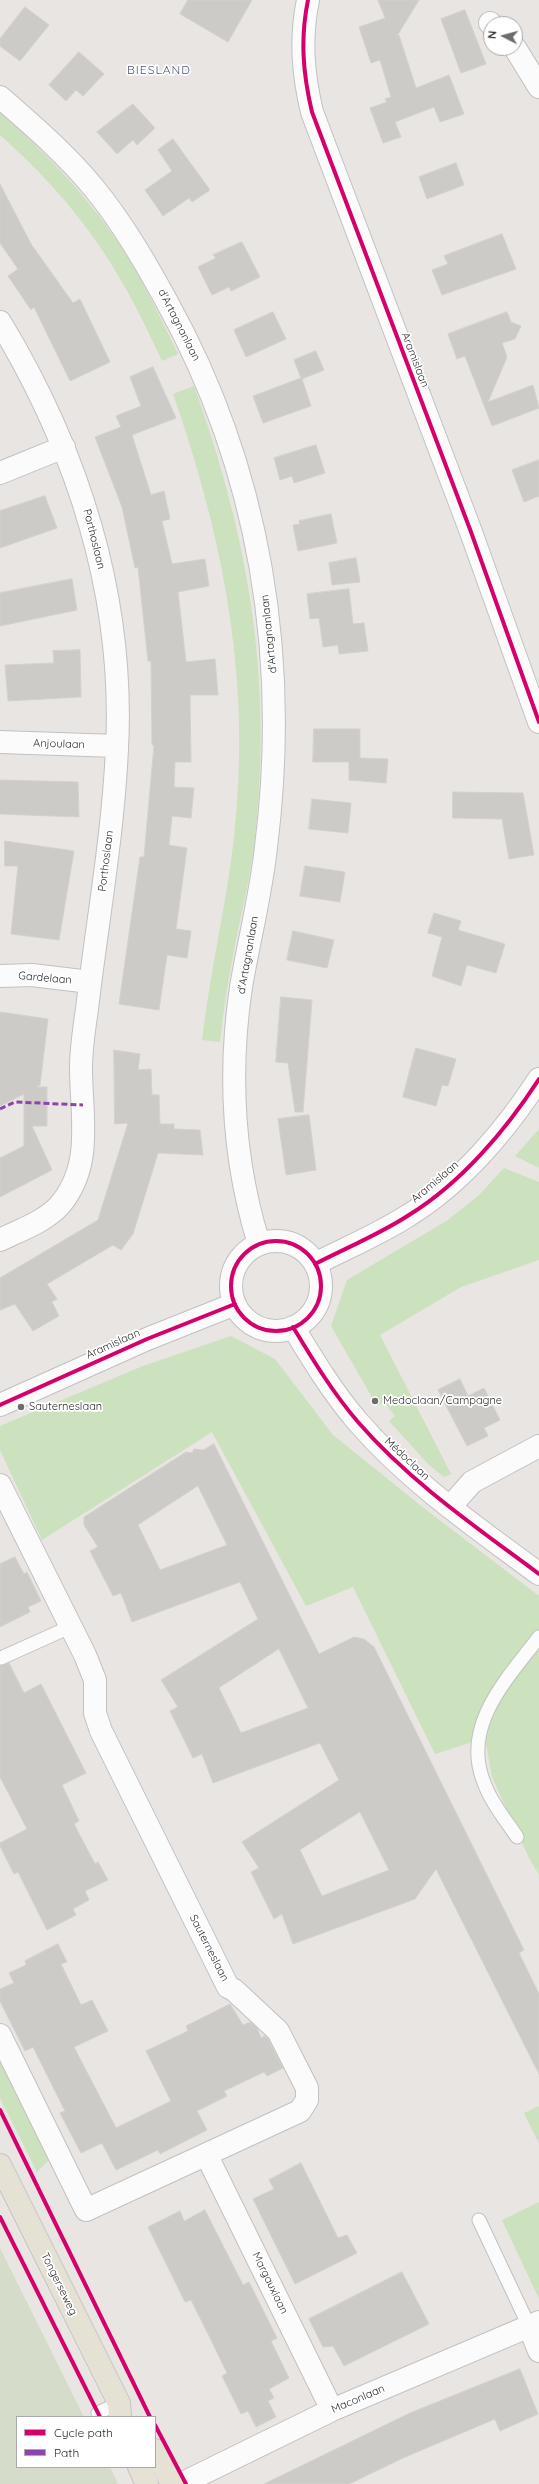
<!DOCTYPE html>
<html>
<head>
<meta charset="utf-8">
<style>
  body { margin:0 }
  #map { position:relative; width:539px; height:2484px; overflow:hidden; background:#e8e5e2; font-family:Quicksand,sans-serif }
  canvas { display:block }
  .legend { position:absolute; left:16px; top:2416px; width:140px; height:52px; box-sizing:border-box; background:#fff; border:1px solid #aaa; margin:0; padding:5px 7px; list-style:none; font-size:12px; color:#2b2b2b }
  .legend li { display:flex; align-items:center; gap:8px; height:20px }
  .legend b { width:20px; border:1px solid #aaa }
  .north { position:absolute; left:483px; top:16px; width:40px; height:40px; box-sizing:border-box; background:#fff; border:1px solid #aaa; border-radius:50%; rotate:276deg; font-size:11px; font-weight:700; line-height:16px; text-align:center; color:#2b2b2b }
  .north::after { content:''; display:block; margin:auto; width:14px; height:18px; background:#6d6c6b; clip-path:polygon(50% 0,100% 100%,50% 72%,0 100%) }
</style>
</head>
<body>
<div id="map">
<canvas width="539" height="2484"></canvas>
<ul class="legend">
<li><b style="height:5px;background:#d6006c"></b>Cycle path</li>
<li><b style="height:5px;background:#8e44ad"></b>Path</li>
</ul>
<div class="north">N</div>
</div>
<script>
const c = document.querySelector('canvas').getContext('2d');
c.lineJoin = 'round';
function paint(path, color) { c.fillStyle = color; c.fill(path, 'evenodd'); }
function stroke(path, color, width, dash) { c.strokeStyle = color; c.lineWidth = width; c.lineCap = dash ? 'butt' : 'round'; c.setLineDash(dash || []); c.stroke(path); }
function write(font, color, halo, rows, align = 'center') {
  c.font = font + ' Quicksand,sans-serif'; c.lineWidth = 3.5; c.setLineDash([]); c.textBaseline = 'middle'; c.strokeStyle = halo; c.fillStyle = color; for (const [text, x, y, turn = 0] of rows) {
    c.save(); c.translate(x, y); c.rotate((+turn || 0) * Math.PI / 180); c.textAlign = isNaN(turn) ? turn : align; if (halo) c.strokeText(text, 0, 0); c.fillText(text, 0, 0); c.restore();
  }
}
paint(new Path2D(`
  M 0,113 C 55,160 106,216 141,280 C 154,304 166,329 178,354 L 162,361 C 119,265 78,205 0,135 Z
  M 194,386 C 248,536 273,678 255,837 C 251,878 240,916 233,956 C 227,985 223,1013 220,1042 L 202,1040 C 210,972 226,906 234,838 C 252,683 224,540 173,394 Z
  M 539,1129 L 539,1168 L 515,1156 Z
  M 504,1168 L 539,1182 L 539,1260 L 461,1287 L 380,1335 L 451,1474 L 444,1477 L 429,1465 L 389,1421 L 395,1416 L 384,1402 L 377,1406 L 331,1326 L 347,1280 L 448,1220 L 479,1195 Z
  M 231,1336 L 275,1359 L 333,1435 L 425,1509 L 539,1596 L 539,1875 L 529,1858 L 492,1777 L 485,1738 L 435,1754 L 353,1587 L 306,1606 L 212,1432 L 42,1540 L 0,1450 L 0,1426 L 143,1366 Z
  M 0,2045 L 54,2155 L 37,2172 L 0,2098 Z
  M 539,2106 L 539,2144 L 524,2113 Z
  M 539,2202 L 539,2299 L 502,2220 Z`), '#cce1bd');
paint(new Path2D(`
  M 0,2248 L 84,2417 L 17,2417 L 17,2467 L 110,2467 L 118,2484 L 0,2484 Z`), '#d5dcca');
const building = new Path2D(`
  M 188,0 L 252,0 L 228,42 L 180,14 Z
  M 378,0 L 419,0 L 397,36 L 399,35 L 416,88 L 449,75 L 464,114 L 440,122 L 434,107 L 395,122 L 401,137 L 383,143 L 370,108 L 387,102 L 385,99 L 391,97 L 380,60 L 371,63 L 359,27 L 385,18 Z
  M 25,7 L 49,25 L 20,61 L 0,46 L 0,39 Z
  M 465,10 L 486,64 L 461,73 L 441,19 Z
  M 79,52 L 104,74 L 83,96 L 76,90 L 66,101 L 49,85 Z
  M 133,104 L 155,128 L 137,145 L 133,140 L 117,154 L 97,132 Z
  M 173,139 L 210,190 L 192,202 L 189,198 L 163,216 L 145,190 L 172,171 L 158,150 Z
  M 456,163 L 464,185 L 427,199 L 419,177 Z
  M 0,184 L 31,244 L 73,303 L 80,299 L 110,362 L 70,381 L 34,307 L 31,310 L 8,276 L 18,269 L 0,243 Z
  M 502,234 L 516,269 L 442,295 L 432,270 L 448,264 L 444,256 Z
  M 242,242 L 260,277 L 231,291 L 229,287 L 212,295 L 198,267 L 216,258 L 213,255 Z
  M 273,312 L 286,339 L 246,357 L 234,330 Z
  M 507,312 L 511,322 L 521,326 L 515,339 L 502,343 L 507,357 L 488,402 L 533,385 L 539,408 L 492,426 L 465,356 L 457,359 L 448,334 Z
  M 316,351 L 324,370 L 302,379 L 311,406 L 263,423 L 253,396 L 301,378 L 294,360 Z
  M 153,367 L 176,418 L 132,435 L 151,495 L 164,491 L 170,519 L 162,521 L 172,564 L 205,559 L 209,586 L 178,592 L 186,662 L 215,659 L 218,695 L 190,695 L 191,762 L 175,762 L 174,787 L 194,788 L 191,818 L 172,816 L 169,845 L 187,848 L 176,929 L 191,931 L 187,958 L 167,955 L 159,1010 L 119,1004 L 140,857 L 144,857 L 154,745 L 152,745 L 151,661 L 148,661 L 138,567 L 135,568 L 122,507 L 95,437 L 121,427 L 116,416 L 141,406 L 130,377 Z
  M 316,445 L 325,473 L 294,483 L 292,476 L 280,480 L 274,458 Z
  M 539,460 L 539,496 L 524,502 L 512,470 Z
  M 45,496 L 57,528 L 0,548 L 0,511 Z
  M 331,514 L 337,543 L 298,551 L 293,525 L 300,524 L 299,521 Z
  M 356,558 L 360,582 L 332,585 L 329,563 Z
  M 72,579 L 77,610 L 0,626 L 0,593 Z
  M 349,589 L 353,624 L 364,623 L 368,651 L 339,654 L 338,645 L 323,647 L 319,618 L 310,619 L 307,594 Z
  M 80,650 L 81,697 L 8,701 L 5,665 L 54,663 L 53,651 Z
  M 314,729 L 360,729 L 360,758 L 388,759 L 386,783 L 349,780 L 349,762 L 313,762 Z
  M 0,780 L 78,782 L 79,817 L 0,814 Z
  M 453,792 L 523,793 L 534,855 L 509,859 L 502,819 L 453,818 Z
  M 312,799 L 351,803 L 348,833 L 309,829 Z
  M 5,841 L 74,851 L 59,940 L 11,934 L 18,866 L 5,866 Z
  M 305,866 L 345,872 L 340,902 L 300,896 Z
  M 434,913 L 461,921 L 458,930 L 505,944 L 496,973 L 467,965 L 461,986 L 432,976 L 442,937 L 428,933 Z
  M 293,931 L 334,940 L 327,968 L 287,960 Z
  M 281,997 L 312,1000 L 303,1112 L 295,1112 L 288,1063 L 276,1062 Z
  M 0,1012 L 48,1019 L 40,1085 L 36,1087 L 47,1087 L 47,1126 L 32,1126 L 52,1170 L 0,1197 L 0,1158 L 24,1146 L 24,1094 L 0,1106 Z
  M 416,1048 L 456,1059 L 448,1086 L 442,1085 L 436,1106 L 403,1097 Z
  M 114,1050 L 140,1054 L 138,1070 L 151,1069 L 152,1095 L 159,1095 L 160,1124 L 174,1124 L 174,1129 L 200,1130 L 203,1155 L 158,1153 L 133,1234 L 121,1250 L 113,1245 L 47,1284 L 57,1299 L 52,1302 L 59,1316 L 33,1331 L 15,1304 L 0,1310 L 0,1278 L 98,1220 L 128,1123 L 115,1124 Z
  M 309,1115 L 316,1170 L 286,1175 L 278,1119 Z
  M 460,1379 L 468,1396 L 484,1388 L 500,1420 L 484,1428 L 488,1436 L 467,1446 L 438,1390 Z
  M 214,1444 L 319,1654 L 354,1637 L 364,1639 L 374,1647 L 524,1950 L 519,1953 L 539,1994 L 539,2074 L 436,1869 L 415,1899 L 293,1944 L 282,1914 L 274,1919 L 251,1872 L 259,1868 L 242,1842 L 339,1780 L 320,1743 L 213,1783 L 202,1754 L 193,1758 L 170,1711 L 178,1707 L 161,1680 L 258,1619 L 240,1582 L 132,1622 L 121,1593 L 113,1596 L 90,1551 L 98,1547 L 84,1525 L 84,1517 L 186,1452 L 192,1453 L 194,1449 L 203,1450 ZM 198,1486 L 227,1545 L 160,1570 L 138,1525 ZM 279,1649 L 308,1708 L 241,1733 L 219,1688 ZM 360,1812 L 389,1870 L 322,1896 L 300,1850 Z
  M 15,1557 L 24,1574 L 27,1572 L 41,1601 L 28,1607 L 30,1612 L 0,1627 L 0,1564 Z
  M 9,1663 L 24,1693 L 41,1684 L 86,1773 L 62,1785 L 79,1821 L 74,1824 L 95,1864 L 98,1862 L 108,1880 L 85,1891 L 89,1900 L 73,1909 L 76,1915 L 47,1930 L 18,1872 L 14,1874 L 0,1846 L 0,1843 L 27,1829 L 0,1777 L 0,1666 Z
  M 58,1944 L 67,1962 L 61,1964 L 81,2005 L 92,2000 L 108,2031 L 74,2047 L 116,2128 L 171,2101 L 146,2051 L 188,2031 L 186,2026 L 230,2004 L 243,2025 L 250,2022 L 257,2028 L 261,2038 L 265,2036 L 268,2039 L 283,2068 L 267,2076 L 264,2072 L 224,2091 L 227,2096 L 197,2111 L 207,2130 L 160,2154 L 158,2150 L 116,2170 L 102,2143 L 81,2153 L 60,2113 L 65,2111 L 33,2047 L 25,2051 L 0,2001 L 0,1989 L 14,1983 L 9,1973 L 26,1965 L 25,1961 Z
  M 301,2163 L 338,2238 L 347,2235 L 357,2253 L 295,2284 L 253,2199 L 274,2189 L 269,2180 Z
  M 205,2210 L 243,2285 L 249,2282 L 277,2338 L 271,2341 L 289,2378 L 269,2389 L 274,2398 L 268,2401 L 276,2417 L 256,2427 L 248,2411 L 241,2414 L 222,2376 L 227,2373 L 209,2336 L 191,2300 L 185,2302 L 148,2227 L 180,2211 L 184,2221 Z
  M 402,2272 L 429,2324 L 344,2366 L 333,2346 L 323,2347 L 309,2319 Z
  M 520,2369 L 538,2414 L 500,2431 L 495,2419 L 403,2458 L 349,2484 L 264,2484 L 410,2413 Z`);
paint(building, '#cdcbc8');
stroke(building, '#d3d1ce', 1);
const service = new Path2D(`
  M 1,1658 L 70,1627
  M 517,1837 C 505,1819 490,1801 483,1780 C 462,1724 508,1678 539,1637
  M 479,2220 L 529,2326
  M 98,2413 L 119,2403`);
const minor = new Path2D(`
  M 490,23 L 491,24
  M 515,48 L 539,87
  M 0,97 C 32,125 66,154 93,187 C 122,222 145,262 167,302 C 260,470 290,657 266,847 C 261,894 249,940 241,987 C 228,1075 233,1160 259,1244
  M 0,322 C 78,451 125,597 117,749 C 113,836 97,923 87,1009 C 84,1029 81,1049 81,1068 C 81,1116 94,1166 59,1206 C 44,1222 20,1230 0,1240
  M 0,473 L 64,447
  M 0,742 L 117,746
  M 0,976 L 32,975 L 90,982
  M 0,1485 L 85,1655 L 95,1680 L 95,1713 L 101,1731 L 228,1987 L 234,1990 L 278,2031 L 307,2088 L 307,2100 L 300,2111 L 86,2210 L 0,2035
  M 450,1507 L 472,1482 L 539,1446
  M 207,2156 L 332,2410
  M 529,2326 L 539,2351
  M 181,2484 L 332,2410 L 539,2322`);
const tertiary = new Path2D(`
  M 308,0 C 300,39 303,74 312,112 L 471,532 L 539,722
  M231 1286a45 45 0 1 1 90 0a45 45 0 1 1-90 0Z
  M 315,1264 C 346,1248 380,1234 409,1215 C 461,1183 506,1130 539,1079
  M 293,1327 C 313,1360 333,1393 358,1422 C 410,1482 476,1527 539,1574
  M 0,1405 L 147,1339 L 235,1304`);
const primary = new Path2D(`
  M 0,2165 L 119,2403 L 120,2417
  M 155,2450 L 172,2484
  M 139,2467 L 147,2484`);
stroke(service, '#c2c1c1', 15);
stroke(minor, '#c2c1c1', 24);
stroke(tertiary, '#c2c1c1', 24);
stroke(primary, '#c5c3c2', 24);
stroke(service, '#fcfbfb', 13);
stroke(minor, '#fcfbfb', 22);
stroke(tertiary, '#fcfbfb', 22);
stroke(primary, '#e5e2d5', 22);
stroke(new Path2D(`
  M 0,1109 L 15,1102 L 83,1105`), '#8e44ad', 3, [6, 3]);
stroke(new Path2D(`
  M 308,0 C 300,39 303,74 312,112 L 471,532 L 539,722
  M231 1286a45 45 0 1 1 90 0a45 45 0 1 1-90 0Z
  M 315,1264 C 346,1248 380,1234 409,1215 C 461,1183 506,1130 539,1079
  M 293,1327 C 313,1360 333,1393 358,1422 C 410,1482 476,1527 539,1574
  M 0,1405 L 147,1339 L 235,1304
  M 0,2110 L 150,2417
  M 0,2217 L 100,2417
  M 155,2425 L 186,2484`), '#d6006c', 4);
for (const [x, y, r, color] of [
  [375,1401,4,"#6d6c6b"],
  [21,1407,4,"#6d6c6b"]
]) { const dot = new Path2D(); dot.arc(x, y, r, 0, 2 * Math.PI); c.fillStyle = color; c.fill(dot); stroke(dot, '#fff', 1.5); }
write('11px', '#2b2b2b', '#fff', [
  ["d'Artagnanlaan",179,325,63],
  ["Aramislaan",415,360,69],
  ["Porthoslaan",94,539,76],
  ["d'Artagnanlaan",269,634,-96],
  ["Anjoulaan",59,744,2],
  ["Porthoslaan",106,861,-83],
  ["d'Artagnanlaan",248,955,-80],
  ["Gardelaan",45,978,5],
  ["Aramislaan",435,1182,-40],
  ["Aramislaan",113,1344,-24],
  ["Médoclaan",407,1459,43],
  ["Sauterneslaan",209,1948,63],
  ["Margauxlaan",270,2283,64],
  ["Tongerseweg",59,2284,64],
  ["Maconlaan",358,2399,-23]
]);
write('11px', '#2b2b2b', '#fff', [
  ["Medoclaan/Campagne",383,1401],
  ["Sauterneslaan",29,1407]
], 'left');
c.letterSpacing = '1px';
write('12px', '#4e5679', '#fff', [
  ["BIESLAND",159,70]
]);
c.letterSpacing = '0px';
</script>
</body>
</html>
